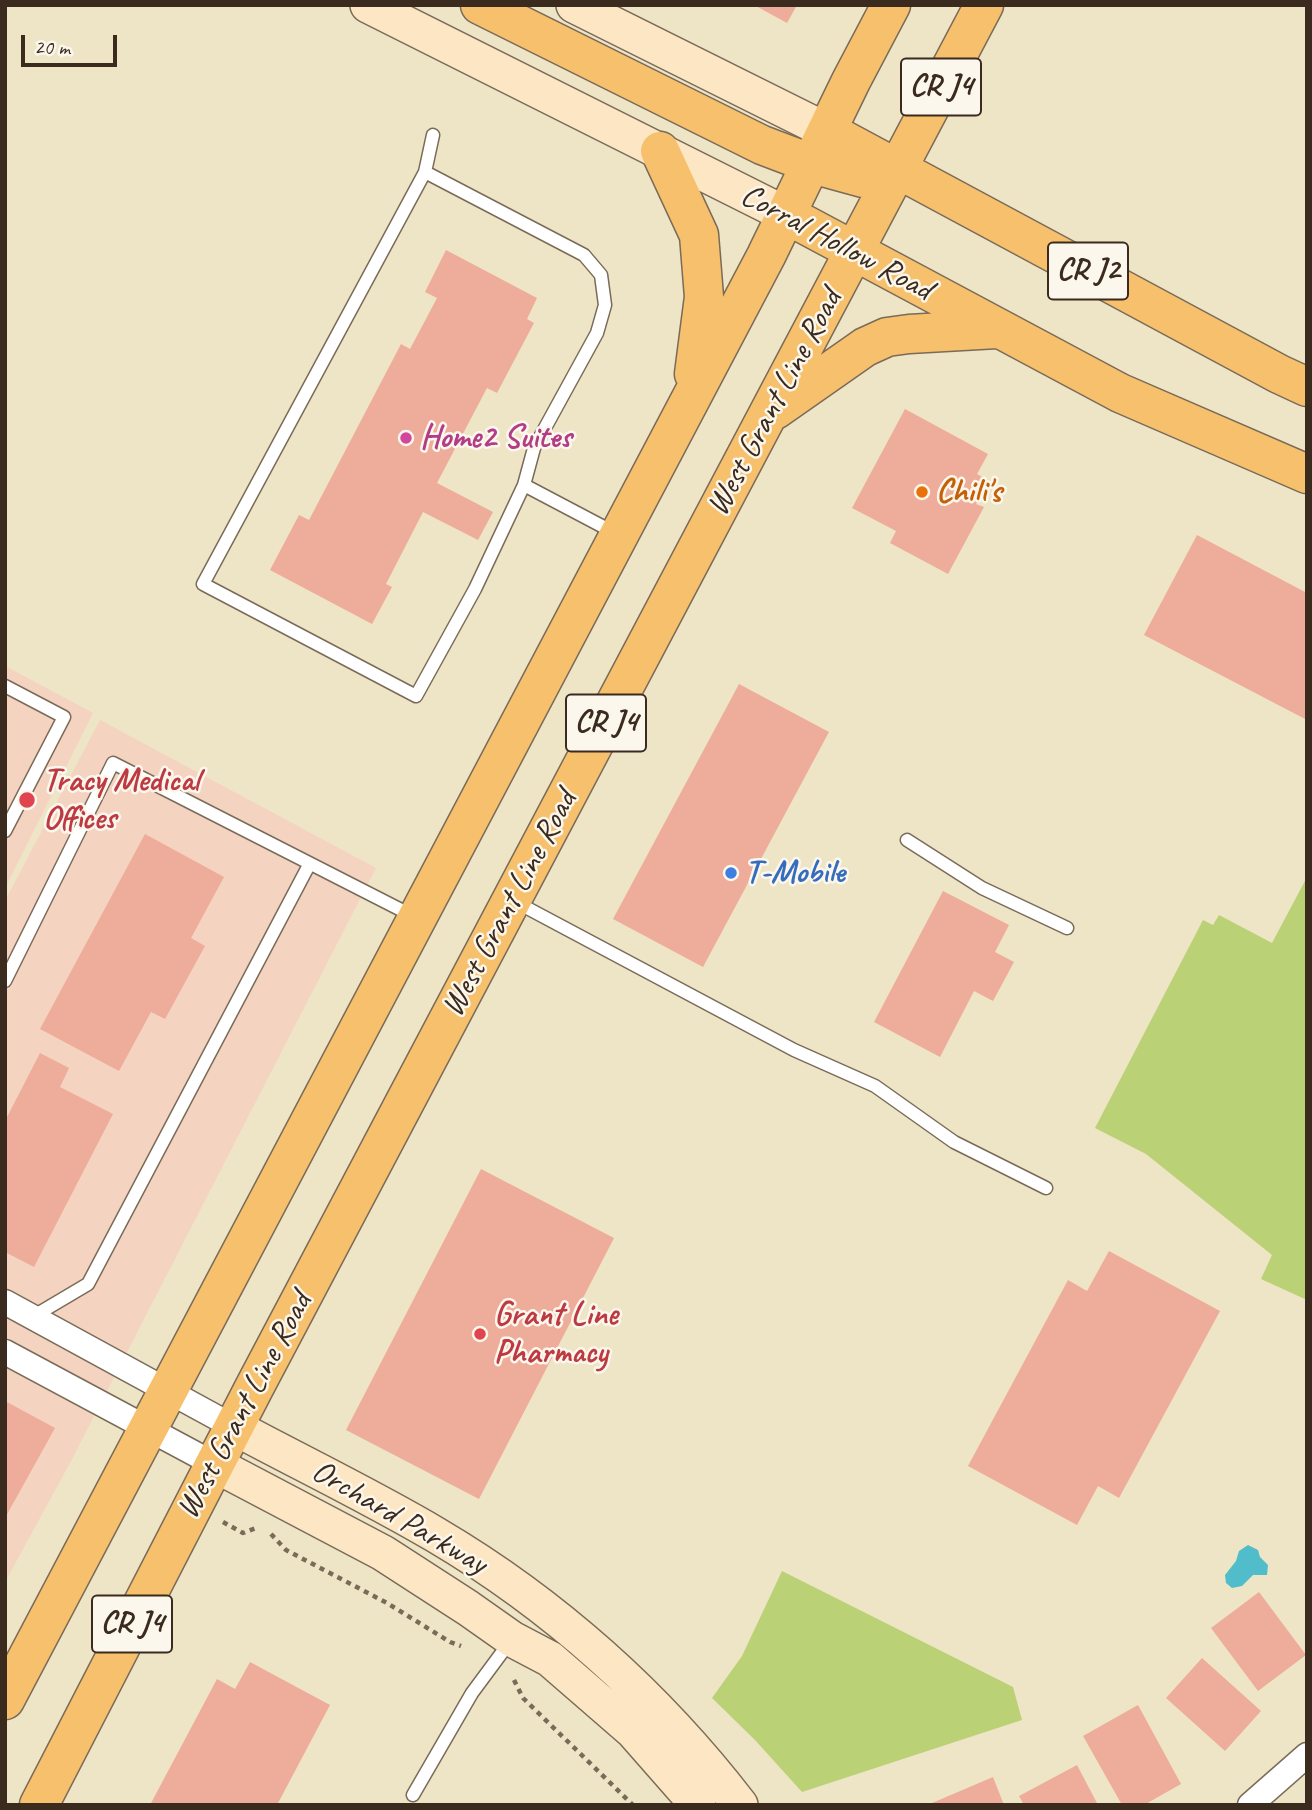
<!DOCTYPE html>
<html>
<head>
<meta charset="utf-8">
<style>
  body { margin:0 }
  #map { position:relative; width:1312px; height:1810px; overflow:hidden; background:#eee4c6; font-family:Caveat,sans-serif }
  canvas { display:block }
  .frame { position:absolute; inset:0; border:7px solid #3b2a1e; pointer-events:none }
  .scale { position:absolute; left:21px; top:35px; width:96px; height:32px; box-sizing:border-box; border:4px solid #3b2a1e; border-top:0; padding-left:9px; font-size:21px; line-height:24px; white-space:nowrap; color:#3b2a1e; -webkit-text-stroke:5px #fbf7ec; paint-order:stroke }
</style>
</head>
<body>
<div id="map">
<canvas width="1312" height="1810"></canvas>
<div class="frame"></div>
<div class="scale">20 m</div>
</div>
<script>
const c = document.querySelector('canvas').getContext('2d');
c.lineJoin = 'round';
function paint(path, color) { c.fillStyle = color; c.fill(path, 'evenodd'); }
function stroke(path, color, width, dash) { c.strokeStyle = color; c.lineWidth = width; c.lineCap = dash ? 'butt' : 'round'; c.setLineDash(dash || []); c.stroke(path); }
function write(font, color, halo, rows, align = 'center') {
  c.font = font + ' Caveat,sans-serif'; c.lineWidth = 5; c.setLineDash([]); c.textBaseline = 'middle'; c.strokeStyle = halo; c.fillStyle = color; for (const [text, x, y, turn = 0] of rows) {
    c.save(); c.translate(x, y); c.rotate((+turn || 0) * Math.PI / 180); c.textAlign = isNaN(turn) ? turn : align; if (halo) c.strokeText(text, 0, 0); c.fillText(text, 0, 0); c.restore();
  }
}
paint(new Path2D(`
  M 5,666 L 93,713 L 5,888 Z
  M 100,720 L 376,868 L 71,1461 L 5,1582 L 5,901 Z`), '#f4d3c0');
paint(new Path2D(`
  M 1307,877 L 1307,1300 L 1261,1279 L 1272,1255 L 1146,1154 L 1095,1128 L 1203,920 L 1213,925 L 1219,915 L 1272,943 Z
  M 782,1571 L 1013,1687 L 1022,1720 L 802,1792 L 755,1740 L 712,1698 L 742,1656 Z`), '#bbd175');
paint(new Path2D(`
  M 1248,1545 L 1258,1550 L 1260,1557 L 1268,1565 L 1267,1575 L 1253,1575 L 1242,1586 L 1232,1588 L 1226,1583 L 1225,1575 L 1236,1561 L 1239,1551 Z`), '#51bdcb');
paint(new Path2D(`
  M 754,5 L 797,5 L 787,23 Z
  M 446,250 L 537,298 L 527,319 L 534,323 L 497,393 L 487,388 L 437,483 L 493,512 L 478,540 L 423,512 L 386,584 L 392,587 L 372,624 L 270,570 L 299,515 L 309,520 L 401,344 L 410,349 L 437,298 L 425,292 Z
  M 905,409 L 988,454 L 977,474 L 989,481 L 976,504 L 984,507 L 948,574 L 890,543 L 896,531 L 852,508 Z
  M 1197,535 L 1307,593 L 1307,720 L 1144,635 Z
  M 739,684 L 829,732 L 703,967 L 613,919 Z
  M 145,834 L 224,877 L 191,938 L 205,946 L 165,1019 L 151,1012 L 119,1071 L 40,1029 Z
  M 943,891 L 1009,925 L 995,952 L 1014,962 L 993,1001 L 974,991 L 940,1057 L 874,1022 Z
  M 40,1053 L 69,1068 L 60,1087 L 113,1114 L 34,1267 L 5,1252 L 5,1121 Z
  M 481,1169 L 614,1238 L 479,1499 L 346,1430 Z
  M 1109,1251 L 1220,1311 L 1119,1498 L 1098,1486 L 1077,1525 L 968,1466 L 1068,1280 L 1087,1291 Z
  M 5,1401 L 55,1428 L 5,1518 Z
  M 1259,1592 L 1306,1655 L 1258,1691 L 1211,1628 Z
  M 1202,1658 L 1261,1711 L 1225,1751 L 1166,1698 Z
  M 250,1662 L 330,1705 L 277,1805 L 150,1805 L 217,1679 L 235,1689 Z
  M 1138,1705 L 1181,1784 L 1144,1805 L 1122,1805 L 1083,1736 Z
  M 1077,1765 L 1098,1805 L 1024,1805 L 1019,1796 Z
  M 993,1777 L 1004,1805 L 933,1805 L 932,1803 Z`), '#eead9a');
const lane = new Path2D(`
  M 433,135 L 425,172 L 584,255 L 601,275 L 605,305 L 597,333 L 534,448 L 524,485 L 617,534
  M 425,172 L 203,584 L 416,696 L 475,589 L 524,485
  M 5,686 L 64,717 L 5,831
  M 907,840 L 982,888 L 1067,928
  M 514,901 L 794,1050 L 875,1086 L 954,1142 L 1046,1188
  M 5,981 L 113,763 L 413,916
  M 34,1316 L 88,1284 L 309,865
  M 413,1795 L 472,1693 L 512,1639`);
const street = new Path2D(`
  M 5,1302 L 234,1427
  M 5,1352 L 214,1464
  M 1250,1805 L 1307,1755`);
const secondary = new Path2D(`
  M 368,5 L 787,215
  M 574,5 L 827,131
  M 234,1427 C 301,1463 370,1496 436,1535 C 553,1604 657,1697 740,1805
  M 214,1464 L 383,1553 L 468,1608 L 512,1639 L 550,1659 L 633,1731 L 698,1805`);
const primary = new Path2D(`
  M 480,5 L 762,145 L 812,164 L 863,178 L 883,177 L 897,167
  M 827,131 L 1279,374 L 1307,387
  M 660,151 L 699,235 L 704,297 L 694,374
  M 787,215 L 1120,393 L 1307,474
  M 775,410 L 865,347 L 887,337 L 909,334 L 997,329
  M 5,1700 L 766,256 L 851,81 L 891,5
  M 39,1805 L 255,1386 L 984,5`);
stroke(lane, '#7a6b59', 15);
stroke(street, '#7a6b59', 27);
stroke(secondary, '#7a6b59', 38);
stroke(primary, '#7a6b59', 41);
stroke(new Path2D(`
  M 223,1522 L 243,1533 L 259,1527
  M 271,1534 L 286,1550 L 387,1603 L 450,1642 L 461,1646
  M 514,1680 L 523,1698 L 633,1805`), '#7a6b59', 4.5, [5, 5]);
stroke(lane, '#fff', 12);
stroke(street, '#fff', 24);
stroke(secondary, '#fce6c4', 35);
stroke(primary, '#f7c06c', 38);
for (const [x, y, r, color] of [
  [406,438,7,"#d1479c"],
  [922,492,7,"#e8710a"],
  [27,800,9,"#e0444e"],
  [731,873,7,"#3f7fe0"],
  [480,1334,7,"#e0444e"]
]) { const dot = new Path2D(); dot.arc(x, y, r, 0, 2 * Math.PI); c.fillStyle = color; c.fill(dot); stroke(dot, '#fbf7ec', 2.5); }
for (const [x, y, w] of [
  [941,87,80],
  [1088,271,80],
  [606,723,80],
  [132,1624,80]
]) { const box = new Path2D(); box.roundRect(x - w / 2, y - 28.5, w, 57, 5); c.fillStyle = '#fbf7ec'; c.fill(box); stroke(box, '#3b2a1e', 2); }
write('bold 32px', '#3b2a1e', null, [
  ["CR J4",941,87],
  ["CR J2",1088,271],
  ["CR J4",606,723],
  ["CR J4",132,1624]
]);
write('33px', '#3b2a1e', '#fbf7ec', [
  ["Corral Hollow Road",836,243,28],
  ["West Grant Line Road",775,403,-62],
  ["West Grant Line Road",510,904,-62],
  ["West Grant Line Road",245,1406,-62],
  ["Orchard Parkway",399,1518,30]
]);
write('bold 33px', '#b23c85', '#fbf7ec', [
  ["Home2 Suites",420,438]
], 'left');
write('bold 33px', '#c56008', '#fbf7ec', [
  ["Chili's",936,492]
], 'left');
write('bold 33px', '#be3a42', '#fbf7ec', [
  ["Tracy Medical",43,781],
  ["Offices",43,819],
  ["Grant Line",494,1315],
  ["Pharmacy",494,1353]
], 'left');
write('bold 33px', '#366cbe', '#fbf7ec', [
  ["T-Mobile",745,873]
], 'left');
</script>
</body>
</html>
